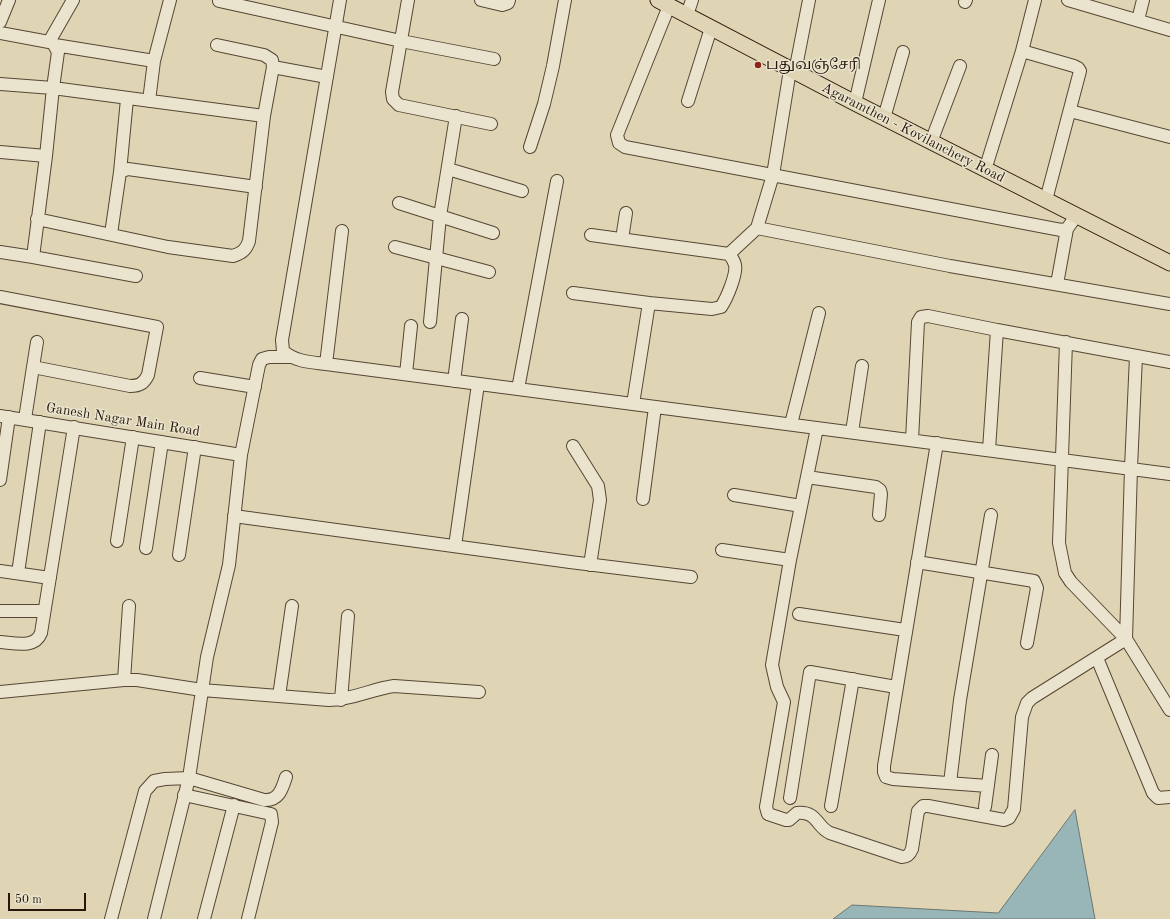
<!DOCTYPE html>
<html>
<head>
<meta charset="utf-8">
<style>
  body { margin:0 }
  #map { position:relative; width:1170px; height:919px; overflow:hidden; background:#dfd5b4; font-family:"Old Standard TT",serif }
  canvas { display:block }
  .scale { position:absolute; left:8px; top:893px; width:78px; height:18px; box-sizing:border-box; border:2px solid #28160a; border-top:0; padding-left:5px; font-size:12px; line-height:14px; white-space:nowrap; color:#28160a; -webkit-text-stroke:3px #eae4ce; paint-order:stroke }
</style>
</head>
<body>
<div id="map">
<canvas width="1170" height="919"></canvas>
<div class="scale">50 m</div>
</div>
<script>
const c = document.querySelector('canvas').getContext('2d');
c.lineJoin = 'round';
function paint(path, color) { c.fillStyle = color; c.fill(path, 'evenodd'); }
function stroke(path, color, width, dash) { c.strokeStyle = color; c.lineWidth = width; c.lineCap = dash ? 'butt' : 'round'; c.setLineDash(dash || []); c.stroke(path); }
function write(font, color, halo, rows, align = 'center') {
  c.font = font + ' "Old Standard TT","Noto Serif Tamil",serif'; c.lineWidth = 3; c.setLineDash([]); c.textBaseline = 'middle'; c.strokeStyle = halo; c.fillStyle = color; for (const [text, x, y, turn = 0] of rows) {
    c.save(); c.translate(x, y); c.rotate((+turn || 0) * Math.PI / 180); c.textAlign = isNaN(turn) ? turn : align; if (halo) c.strokeText(text, 0, 0); c.fillText(text, 0, 0); c.restore();
  }
}
const water = new Path2D(`
  M 1075,810 L 1095,919 L 833,919 L 852,905 L 998,913 Z`);
paint(water, '#98b6b8');
stroke(water, '#6b7672', 1);
const minor = new Path2D(`
  M 340,0 L 282,340 L 283,351 C 296,362 310,362 326,364 L 1170,474
  M 408,0 L 392,92 L 393,99 L 399,105 L 491,124
  M 481,0 L 502,5 L 508,3 L 509,0
  M 1068,0 L 1170,30
  M 219,1 L 401,41 L 494,59
  M 965,2 L 966,0
  M 669,6 L 617,135 L 619,143 L 625,147 L 1061,230 L 1067,229 L 1076,216
  M 687,15 L 692,0
  M 1138,20 L 1143,0
  M 0,22 L 9,0
  M 0,33 L 49,42 L 53,43 L 58,52 L 53,88 L 46,156 L 0,152
  M 49,42 L 73,0
  M 55,45 L 154,61
  M 217,45 L 264,55 L 272,60 L 273,67
  M 1022,51 L 1074,66 L 1078,68 L 1080,71 L 1046,200
  M 790,70 L 773,175 L 757,228 L 950,266 L 1170,304
  M 795,72 L 809,0
  M 0,84 L 53,88 L 264,116
  M 149,101 L 154,61 L 170,0
  M 688,101 L 711,28
  M 855,103 L 879,0
  M 1070,111 L 1170,137
  M 884,118 L 903,52
  M 931,142 L 960,66
  M 530,147 L 544,104 L 553,66 L 565,0
  M 448,169 L 522,191
  M 985,170 L 1022,51 L 1035,0
  M 120,172 L 127,99
  M 399,203 L 493,233
  M 37,219 L 168,247 L 233,256 C 242,253 246,250 249,241 L 264,116 L 273,67 L 327,77
  M 111,234 L 120,172 L 128,169 L 256,187
  M 622,239 L 626,213
  M 395,247 L 489,272
  M 0,252 L 33,257 L 46,156
  M 729,254 L 757,228
  M 33,257 L 136,276
  M 1057,284 L 1067,229
  M 573,293 L 649,303 L 712,309 L 721,307 C 727,298 737,274 735,265 C 734,260 732,258 729,254 L 591,235
  M 0,297 L 157,327 L 148,375 C 144,383 140,386 130,386 L 33,367 L 25,419
  M 430,322 L 440,216 L 456,116
  M 1066,342 L 1059,543 L 1065,573 L 1071,582 L 1126,639 L 1170,710
  M 326,364 L 342,231
  M 33,367 L 37,342
  M 406,374 L 411,326
  M 200,378 L 255,387
  M 454,381 L 462,319
  M 518,389 L 557,181
  M 633,404 L 649,303
  M 0,416 L 241,455
  M 791,424 L 819,313
  M 817,428 L 790,560 L 772,665 L 777,687 L 784,702 L 766,807 L 768,814 L 786,820 L 789,820 L 797,813 C 818,811 816,827 830,833 L 902,857 C 908,857 910,854 912,849 L 918,811 L 923,806 L 928,806 L 1004,820 L 1009,818 L 1014,809 L 1022,717 L 1027,703 L 1032,698 L 1126,639
  M 852,432 L 862,366
  M 912,440 L 918,322 L 921,317 L 928,316 L 997,330
  M 937,443 L 884,766 L 884,772 L 886,777 L 893,779 L 988,786
  M 573,446 L 598,486 L 600,500 L 590,565
  M 989,450 L 997,330 L 1170,362
  M 807,477 L 876,487 L 880,490 L 881,494 L 879,515
  M 0,480 L 9,417
  M 734,495 L 801,506
  M 643,499 L 655,407
  M 234,516 L 570,562 L 691,577
  M 117,541 L 133,437
  M 455,546 L 478,384
  M 146,548 L 162,442
  M 722,550 L 790,560
  M 179,555 L 195,447
  M 917,562 L 1034,581 L 1037,588 L 1027,643
  M 0,571 L 50,578
  M 18,573 L 40,422
  M 0,611 L 44,611
  M 799,614 L 905,630
  M 1126,639 L 1131,468 L 1136,356
  M 0,642 C 14,643 35,649 41,633 L 74,427
  M 1097,658 L 1153,793 L 1158,798 L 1170,797
  M 124,680 L 129,606
  M 0,692 L 124,680 L 137,680 L 202,690 L 329,700 C 352,700 372,689 394,686 L 479,692
  M 279,696 L 292,606
  M 341,700 L 348,616
  M 950,783 L 960,700 L 991,515
  M 184,795 L 271,814 L 272,822 L 248,919
  M 790,798 L 810,672 L 896,687
  M 831,806 L 853,679
  M 985,807 L 992,755
  M 111,919 L 145,791 L 154,781 L 165,779 L 189,778 L 264,800 C 279,801 282,789 286,777
  M 154,919 L 189,778 L 207,657 L 229,565 L 241,455 L 259,365 L 262,359 L 269,357 L 290,357
  M 204,919 L 234,805`);
const major = new Path2D(`
  M 658,0 L 855,103 L 1170,263`);
stroke(minor, '#564634', 14);
stroke(major, '#28160a', 17);
stroke(minor, '#eae4ce', 12);
stroke(major, '#dfd5b4', 15);
for (const [x, y, r, color] of [
  [758,65,4,"#8f2418"]
]) { const dot = new Path2D(); dot.arc(x, y, r, 0, 2 * Math.PI); c.fillStyle = color; c.fill(dot); stroke(dot, '#eae4ce', 1.5); }
write('14px', '#28160a', '#eae4ce', [
  ["பதுவஞ்சேரி",766,65]
], 'left');
write('14px', '#28160a', '#eae4ce', [
  ["Agaramthen - Kovilanchery Road",913,133,27],
  ["Ganesh Nagar Main Road",123,420,9]
]);
</script>
</body>
</html>
